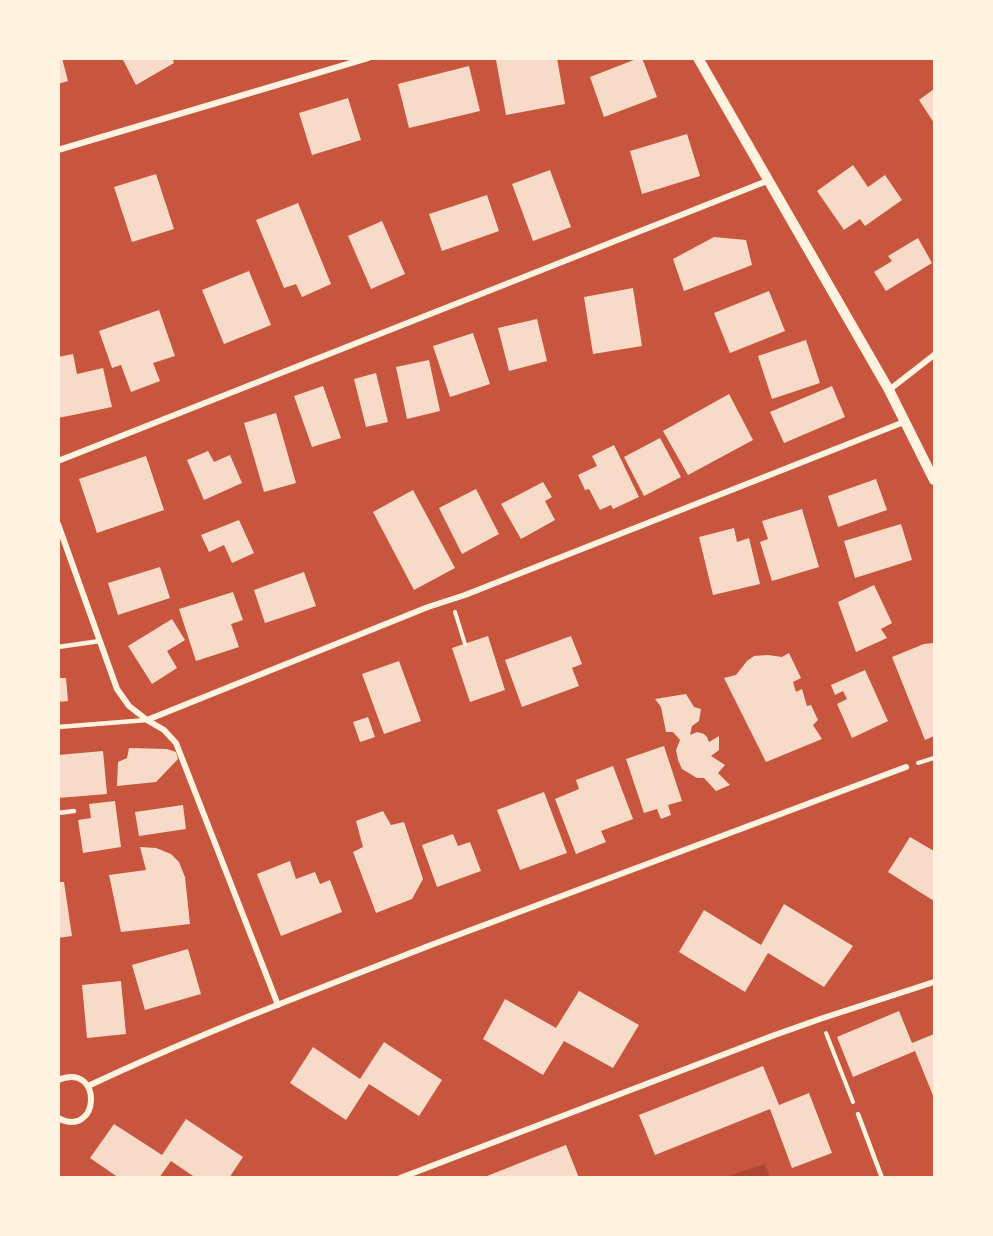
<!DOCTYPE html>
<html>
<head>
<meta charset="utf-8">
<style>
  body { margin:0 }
  #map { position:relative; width:993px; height:1236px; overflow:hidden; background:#c8553d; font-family:"Asap Condensed",sans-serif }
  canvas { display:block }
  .frame { position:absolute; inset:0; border:60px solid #fff3e0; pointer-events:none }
</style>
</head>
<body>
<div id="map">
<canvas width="993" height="1236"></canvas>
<div class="frame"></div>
</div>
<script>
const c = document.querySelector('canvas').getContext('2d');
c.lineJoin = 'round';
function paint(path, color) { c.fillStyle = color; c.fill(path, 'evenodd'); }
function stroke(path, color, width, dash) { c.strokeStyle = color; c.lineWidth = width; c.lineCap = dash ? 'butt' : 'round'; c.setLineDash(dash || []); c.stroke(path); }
paint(new Path2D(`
  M 765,1164 L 770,1177 L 725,1177 Z`), '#ae4732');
paint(new Path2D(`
  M 58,58 L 62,58 L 68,81 L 58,84 Z
  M 122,58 L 172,58 L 174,63 L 136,85 Z
  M 501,58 L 557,58 L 565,104 L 506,115 L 496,60 Z
  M 639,58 L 642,58 L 657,97 L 604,117 L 590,77 Z
  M 469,66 L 480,111 L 409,128 L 398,84 Z
  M 934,89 L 934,123 L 919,100 Z
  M 348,98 L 361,140 L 312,155 L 299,113 Z
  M 687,134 L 700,176 L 642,194 L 630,151 Z
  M 853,165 L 868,187 L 885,175 L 902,200 L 865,226 L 860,219 L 844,230 L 817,191 Z
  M 550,170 L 571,227 L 533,241 L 512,184 Z
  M 156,174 L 174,229 L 132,242 L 114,187 Z
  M 487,195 L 499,231 L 442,251 L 429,214 Z
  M 298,203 L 331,284 L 302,297 L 296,284 L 284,288 L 256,220 Z
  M 382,221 L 405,274 L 371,289 L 348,236 Z
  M 714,237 L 746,240 L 752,265 L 684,291 L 673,259 Z
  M 918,238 L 932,263 L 886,291 L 874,272 L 892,261 L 888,256 Z
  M 249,271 L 271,325 L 224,344 L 202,290 Z
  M 633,288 L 642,346 L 593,354 L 584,297 Z
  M 769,291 L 785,331 L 730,353 L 714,313 Z
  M 159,310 L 175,356 L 153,363 L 160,381 L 131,392 L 121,365 L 112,368 L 99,331 Z
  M 537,319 L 547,361 L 509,371 L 498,328 Z
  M 473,333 L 490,384 L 450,397 L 433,346 Z
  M 806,340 L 820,383 L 772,399 L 758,356 Z
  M 73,354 L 77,374 L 103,368 L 112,407 L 58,418 L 58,357 Z
  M 429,360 L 440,411 L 407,419 L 396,367 Z
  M 376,373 L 388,422 L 366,427 L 354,379 Z
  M 323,386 L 341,438 L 312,447 L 294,396 Z
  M 832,386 L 845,417 L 784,443 L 770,412 Z
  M 729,394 L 753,440 L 688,475 L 663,431 Z
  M 276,413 L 296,483 L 264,492 L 244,423 Z
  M 660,438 L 681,477 L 644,496 L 624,457 Z
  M 614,445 L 639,497 L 613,509 L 611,505 L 600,510 L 589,489 L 585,490 L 578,475 L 597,466 L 592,456 Z
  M 208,451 L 214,462 L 230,455 L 242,483 L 204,500 L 187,460 Z
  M 146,456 L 164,510 L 97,533 L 79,479 Z
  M 876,479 L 887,510 L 838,527 L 828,496 Z
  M 543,482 L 552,497 L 545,501 L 555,520 L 521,539 L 501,504 Z
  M 476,489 L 499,534 L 462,554 L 439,508 Z
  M 413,490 L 455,568 L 414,590 L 373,512 Z
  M 802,509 L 819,567 L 772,581 L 760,542 L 768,539 L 762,521 Z
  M 239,520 L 254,553 L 232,563 L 224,545 L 209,552 L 201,535 Z
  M 901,524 L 912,560 L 855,578 L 844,541 Z
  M 734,528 L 737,542 L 749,538 L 760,584 L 713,595 L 699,537 Z
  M 160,567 L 170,598 L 118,615 L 108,583 Z
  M 304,572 L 316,606 L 265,623 L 254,590 Z
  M 874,585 L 892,623 L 881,629 L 887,638 L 856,652 L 838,602 Z
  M 233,592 L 243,620 L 231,624 L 239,647 L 196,661 L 179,609 Z
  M 172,619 L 185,640 L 167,651 L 177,668 L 152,684 L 128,646 Z
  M 488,636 L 505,690 L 470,702 L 452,648 Z
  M 571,636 L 582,664 L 572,668 L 579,686 L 522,707 L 505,660 Z
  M 934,643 L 934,736 L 925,740 L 892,657 L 924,644 Z
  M 789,653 L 801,678 L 793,682 L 796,692 L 802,689 L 807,706 L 811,705 L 818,720 L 813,725 L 822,739 L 766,762 L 724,678 L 736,675 L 747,661 L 754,656 L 768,655 L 782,657 Z
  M 399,661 L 421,721 L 384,734 L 362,674 Z
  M 865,670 L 888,721 L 852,738 L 837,704 L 847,699 L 843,691 L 835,695 L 831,685 Z
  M 58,678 L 66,678 L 68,701 L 58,702 Z
  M 686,694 L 694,707 L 701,709 L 699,721 L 692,726 L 690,735 L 697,732 L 704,734 L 707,737 L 709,742 L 719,736 L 719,750 L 711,756 L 725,765 L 718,773 L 730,785 L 716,791 L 704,778 L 697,778 L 682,769 L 678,760 L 676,750 L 680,740 L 673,732 L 666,732 L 661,707 L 655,699 Z
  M 368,717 L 375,737 L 360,742 L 353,722 Z
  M 664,746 L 682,801 L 668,805 L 671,815 L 661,819 L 657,809 L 644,813 L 626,759 Z
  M 129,748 L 167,749 L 176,752 L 178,759 L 156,782 L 117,786 L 118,762 L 127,758 Z
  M 103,751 L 107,794 L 58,798 L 58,755 Z
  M 613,766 L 633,819 L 601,831 L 606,842 L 576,854 L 555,799 L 579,789 L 576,780 Z
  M 544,792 L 567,853 L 520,870 L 497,810 Z
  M 115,801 L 121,847 L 83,853 L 78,820 L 91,818 L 89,804 Z
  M 183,805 L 186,829 L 139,836 L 135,812 Z
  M 383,811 L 391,825 L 404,822 L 423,879 L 412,899 L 376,913 L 353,852 L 363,847 L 356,821 Z
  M 453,834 L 458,846 L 470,842 L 481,871 L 437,887 L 422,845 Z
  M 910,837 L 934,851 L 934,901 L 888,872 Z
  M 140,847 L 156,848 L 171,854 L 179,862 L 185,877 L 190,924 L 121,932 L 109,875 L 146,870 Z
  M 290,861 L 296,879 L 315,872 L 320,884 L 330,880 L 342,912 L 281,936 L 257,874 Z
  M 58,882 L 64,882 L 72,936 L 58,938 Z
  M 784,904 L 853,946 L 824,987 L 768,953 L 745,992 L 679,952 L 704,910 L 761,945 Z
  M 188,949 L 201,994 L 145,1010 L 132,965 Z
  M 121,981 L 126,1034 L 87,1038 L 82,985 Z
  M 579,991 L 639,1025 L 613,1068 L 564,1041 L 543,1075 L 483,1039 L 505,999 L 556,1028 Z
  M 899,1011 L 912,1043 L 934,1034 L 934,1098 L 915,1051 L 853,1077 L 837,1037 Z
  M 384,1042 L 442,1080 L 419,1116 L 369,1084 L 346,1120 L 290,1083 L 313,1047 L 360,1079 Z
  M 763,1066 L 779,1105 L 809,1093 L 832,1153 L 792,1168 L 770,1109 L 655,1155 L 639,1115 Z
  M 186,1119 L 243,1157 L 229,1178 L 196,1178 L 171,1161 L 159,1178 L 119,1178 L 90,1158 L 114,1124 L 162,1155 Z
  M 566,1145 L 579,1178 L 482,1178 L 540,1155 Z`), '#f7dbc8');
stroke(new Path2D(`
  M 455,612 L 465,644
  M 918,763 L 934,758
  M 826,1033 L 853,1102`), '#fff3e0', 4);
stroke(new Path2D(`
  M 58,647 L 100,641
  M 58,727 L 147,720
  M 58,813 L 74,811
  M 858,1114 L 882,1178`), '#fff3e0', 4.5);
stroke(new Path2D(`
  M 58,150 L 368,58
  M 889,390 L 934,355
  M 58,461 L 767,181
  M 58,524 L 117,689 L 129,706 L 147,720 L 164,730 L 176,743 L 278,1005
  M 147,720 L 428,607 L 465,595 L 904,422
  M 58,1080 C 104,1061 100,1140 58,1118
  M 88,1086 C 200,1033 316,990 431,945 C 589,885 747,825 906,767
  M 400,1178 L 772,1036 L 820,1019 L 934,982`), '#fff3e0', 6);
stroke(new Path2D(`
  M 698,58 L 889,390 L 934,480`), '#fff3e0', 10);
</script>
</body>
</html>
